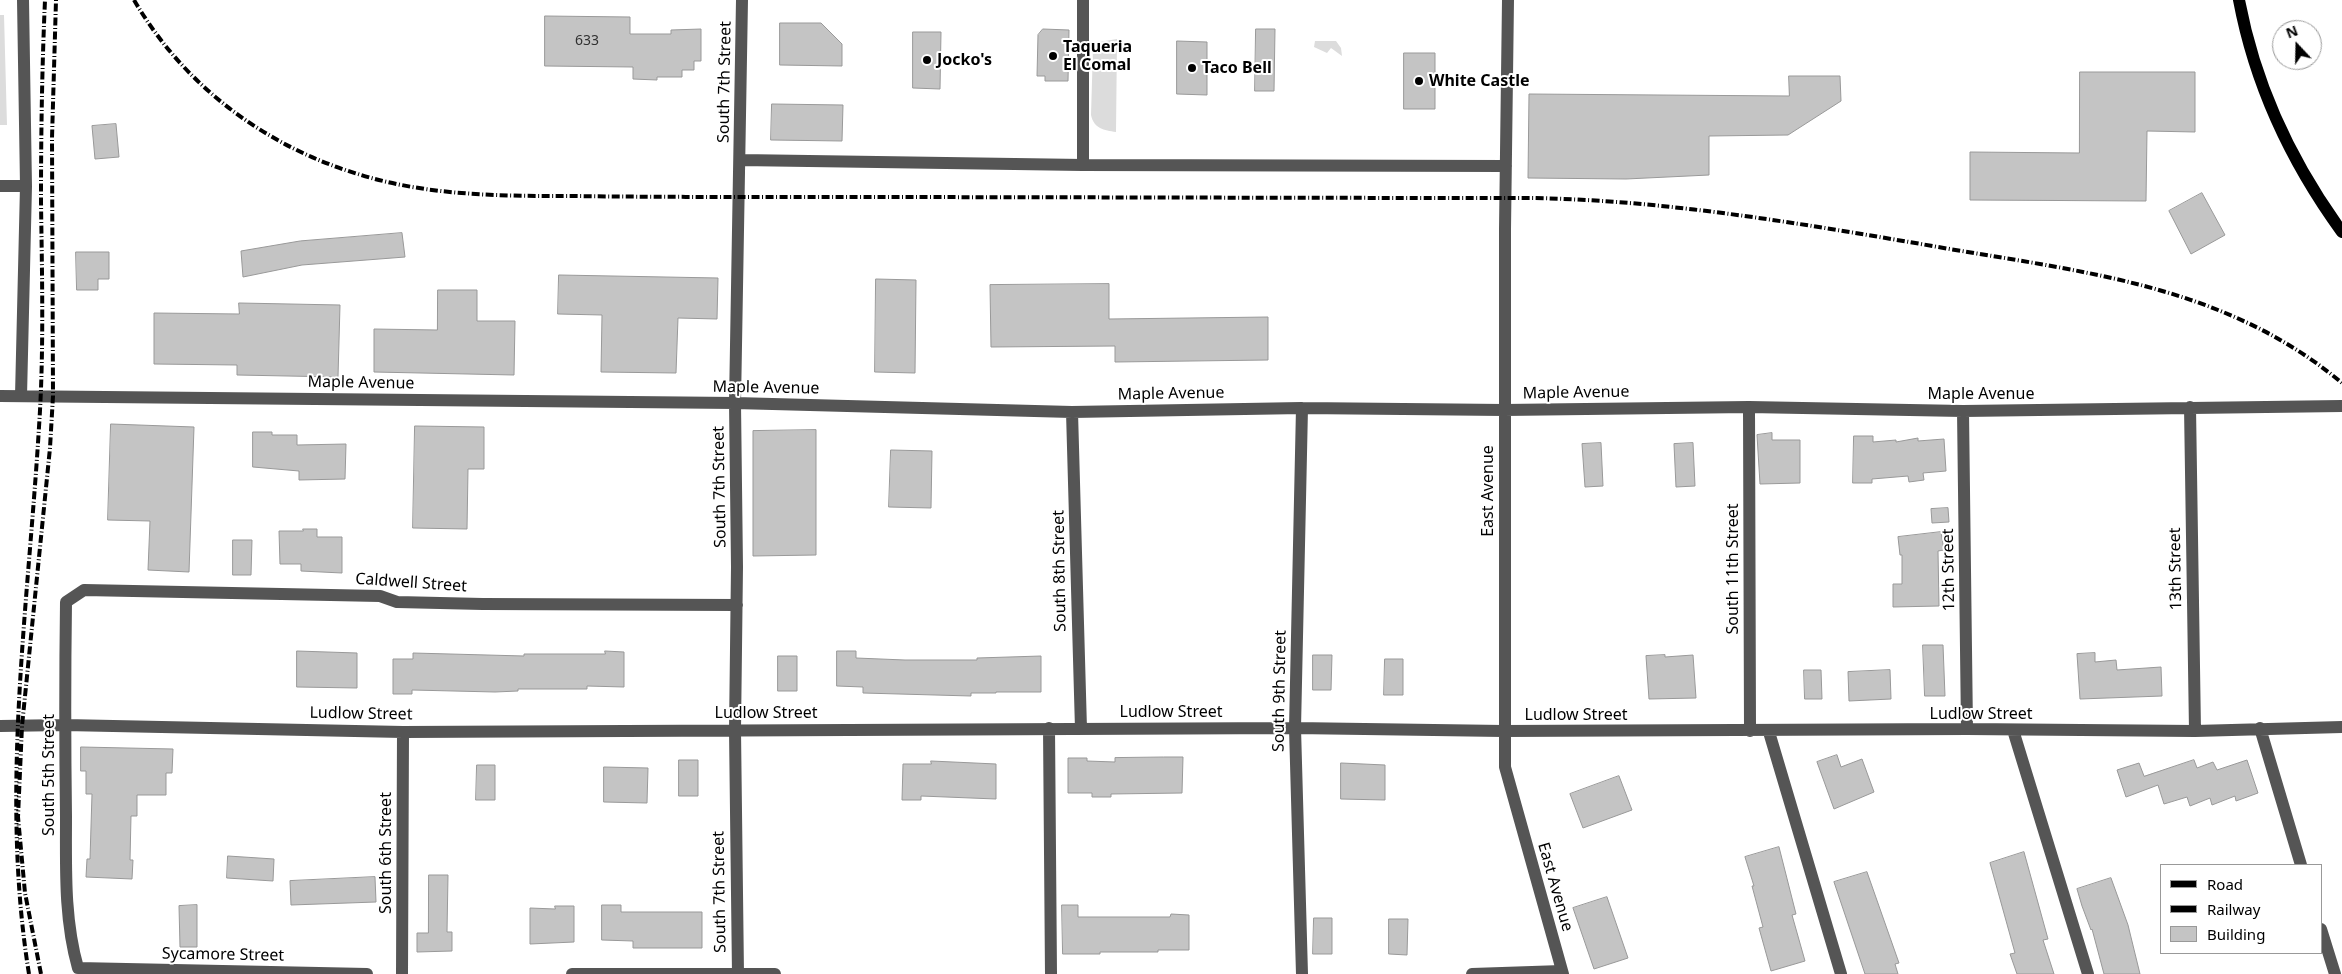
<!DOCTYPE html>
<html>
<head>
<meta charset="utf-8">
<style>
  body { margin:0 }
  #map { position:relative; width:2342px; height:974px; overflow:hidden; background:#fff; font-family:"Noto Sans",sans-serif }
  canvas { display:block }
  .legend { position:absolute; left:2160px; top:864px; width:162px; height:90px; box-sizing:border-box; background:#fff; border:1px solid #999; margin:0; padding:6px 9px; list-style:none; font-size:15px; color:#000 }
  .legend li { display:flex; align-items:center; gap:10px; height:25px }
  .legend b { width:25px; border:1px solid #999 }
  .north { position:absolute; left:2272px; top:20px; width:50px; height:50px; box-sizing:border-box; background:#fff; border:1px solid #999; border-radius:50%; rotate:339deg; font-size:14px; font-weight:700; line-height:20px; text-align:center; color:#000 }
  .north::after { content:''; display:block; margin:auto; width:18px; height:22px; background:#000; clip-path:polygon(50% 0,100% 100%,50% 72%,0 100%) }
</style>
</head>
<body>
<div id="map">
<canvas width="2342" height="974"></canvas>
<ul class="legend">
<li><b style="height:6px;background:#000"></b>Road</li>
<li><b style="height:6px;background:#000"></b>Railway</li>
<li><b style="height:14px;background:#c4c4c4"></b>Building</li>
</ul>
<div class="north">N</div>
</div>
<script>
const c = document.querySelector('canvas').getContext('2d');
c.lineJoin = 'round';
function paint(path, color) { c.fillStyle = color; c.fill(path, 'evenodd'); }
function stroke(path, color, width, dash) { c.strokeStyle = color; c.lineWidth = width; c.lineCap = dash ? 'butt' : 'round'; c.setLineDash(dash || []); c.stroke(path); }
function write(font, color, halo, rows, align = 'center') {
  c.font = font + ' "Noto Sans",sans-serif'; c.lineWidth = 4; c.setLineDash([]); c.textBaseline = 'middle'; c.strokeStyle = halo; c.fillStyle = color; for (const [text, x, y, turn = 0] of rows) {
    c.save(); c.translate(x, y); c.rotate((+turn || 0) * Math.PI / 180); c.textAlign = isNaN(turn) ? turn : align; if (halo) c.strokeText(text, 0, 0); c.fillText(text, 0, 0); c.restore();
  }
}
paint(new Path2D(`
  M 0,15 L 4,15 L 7,125 L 0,125 Z
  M 1117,39 L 1116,132 C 1104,130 1094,129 1091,115 L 1093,48 L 1099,42 Z
  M 1315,41 L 1336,41 L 1341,48 L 1342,56 L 1331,48 L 1327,53 L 1314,47 Z`), '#dcdcdc');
const building = new Path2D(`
  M 545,16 L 630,17 L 630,34 L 671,34 L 671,30 L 701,29 L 701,61 L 694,61 L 694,70 L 682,70 L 682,77 L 657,77 L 657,80 L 633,79 L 633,67 L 545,66 Z
  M 780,23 L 821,23 L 842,44 L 842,66 L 780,65 Z
  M 1043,29 L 1069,30 L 1068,81 L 1045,81 L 1045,76 L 1037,76 L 1038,35 Z
  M 1256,29 L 1275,29 L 1274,91 L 1255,91 Z
  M 913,32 L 941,32 L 940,89 L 913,88 Z
  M 1177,41 L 1207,42 L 1207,95 L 1177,94 Z
  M 1404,53 L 1435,53 L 1435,109 L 1404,109 Z
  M 2080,72 L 2195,72 L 2195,132 L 2147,131 L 2146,201 L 1970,200 L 1970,152 L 2079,153 Z
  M 1789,76 L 1840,76 L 1841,101 L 1788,135 L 1709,136 L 1709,175 L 1626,179 L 1528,178 L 1529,94 L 1789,96 Z
  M 772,104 L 843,105 L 842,141 L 771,140 Z
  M 116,124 L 119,157 L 95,159 L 92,126 Z
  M 2202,193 L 2225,235 L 2191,254 L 2169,211 Z
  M 402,233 L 405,257 L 302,265 L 243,277 L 241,251 L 300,241 Z
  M 76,252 L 109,252 L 109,279 L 98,279 L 98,290 L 77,290 Z
  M 559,275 L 718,278 L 717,319 L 678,318 L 676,373 L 601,372 L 602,315 L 558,314 Z
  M 876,279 L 916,280 L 915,373 L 875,372 Z
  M 1109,284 L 1109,319 L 1268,317 L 1268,360 L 1115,362 L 1115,346 L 991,347 L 990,285 Z
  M 438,290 L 477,290 L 477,321 L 515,321 L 514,375 L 374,372 L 374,329 L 437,330 Z
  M 239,303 L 340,305 L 338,377 L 237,375 L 237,365 L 154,364 L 154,313 L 239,314 Z
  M 111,424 L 194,427 L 189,572 L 148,570 L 150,521 L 108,520 Z
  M 415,426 L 484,427 L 484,469 L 468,469 L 467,529 L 413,528 Z
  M 816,430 L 816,555 L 753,556 L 753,431 Z
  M 253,432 L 272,432 L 272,435 L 297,435 L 297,445 L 346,444 L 345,479 L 299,480 L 299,471 L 253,467 Z
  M 1772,433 L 1772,440 L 1800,440 L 1800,483 L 1760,484 L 1757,435 Z
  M 1854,436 L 1873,436 L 1873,442 L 1896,440 L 1896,442 L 1918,438 L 1918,441 L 1944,439 L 1946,471 L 1923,473 L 1924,480 L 1909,482 L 1908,476 L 1872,479 L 1872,483 L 1853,483 Z
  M 1601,443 L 1603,486 L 1585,487 L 1582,444 Z
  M 1693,443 L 1695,486 L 1676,487 L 1674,444 Z
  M 891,450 L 932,451 L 931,508 L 889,507 Z
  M 1948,508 L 1949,522 L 1932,523 L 1931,509 Z
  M 303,529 L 317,529 L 317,537 L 342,537 L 342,573 L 301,571 L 301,564 L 280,564 L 279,531 L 303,531 Z
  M 1941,532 L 1944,550 L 1938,551 L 1939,606 L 1893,607 L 1893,584 L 1902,584 L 1902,555 L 1900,555 L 1898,537 Z
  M 233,540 L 252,540 L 251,575 L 233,575 Z
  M 1923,645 L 1943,645 L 1945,696 L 1925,696 Z
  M 297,651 L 357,653 L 357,688 L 297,687 Z
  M 605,651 L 624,652 L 624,687 L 587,686 L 587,689 L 518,689 L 518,691 L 495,692 L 412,690 L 412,694 L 393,694 L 393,659 L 413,659 L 413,653 L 524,656 L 524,654 L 605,654 Z
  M 837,651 L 856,651 L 856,658 L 905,660 L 977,660 L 977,658 L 1041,656 L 1041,692 L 996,692 L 996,693 L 971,693 L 971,696 L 863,693 L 863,687 L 837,686 Z
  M 2095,653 L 2095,662 L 2116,660 L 2117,670 L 2161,667 L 2162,696 L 2080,699 L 2077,654 Z
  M 1313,655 L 1332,655 L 1331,690 L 1313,690 Z
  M 1665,655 L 1665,657 L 1693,655 L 1696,698 L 1649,699 L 1646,656 Z
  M 778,656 L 797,656 L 797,691 L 778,691 Z
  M 1385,659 L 1403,659 L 1403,695 L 1384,695 Z
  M 1804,670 L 1821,670 L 1822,699 L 1805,699 Z
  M 1890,670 L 1891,699 L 1849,701 L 1848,672 Z
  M 81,747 L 173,749 L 172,773 L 166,773 L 166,795 L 137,795 L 137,816 L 131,816 L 130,860 L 133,860 L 132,879 L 86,877 L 87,859 L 90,859 L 92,794 L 86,794 L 86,771 L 81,771 Z
  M 1837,755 L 1841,767 L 1862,759 L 1874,792 L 1834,809 L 1817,762 Z
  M 1164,757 L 1183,757 L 1182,793 L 1111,794 L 1111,797 L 1092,797 L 1092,793 L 1068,793 L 1068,758 L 1087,758 L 1087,761 L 1115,762 L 1115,758 Z
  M 679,760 L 698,760 L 698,796 L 679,796 Z
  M 2194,760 L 2197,768 L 2213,762 L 2217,770 L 2247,760 L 2258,793 L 2236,801 L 2235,796 L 2212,805 L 2210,798 L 2190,806 L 2187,797 L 2164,804 L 2158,785 L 2126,797 L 2117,770 L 2139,763 L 2144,776 Z
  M 931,761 L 996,764 L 996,799 L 921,796 L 921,800 L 902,800 L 903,764 L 931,764 Z
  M 1341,763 L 1385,765 L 1385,800 L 1341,799 Z
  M 477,765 L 495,765 L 495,800 L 476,800 Z
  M 604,767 L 648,768 L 647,803 L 604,802 Z
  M 1619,776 L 1632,810 L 1583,828 L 1570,794 Z
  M 1779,847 L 1796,914 L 1792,915 L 1805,961 L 1771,971 L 1759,928 L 1763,927 L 1752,886 L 1754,886 L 1745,857 Z
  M 2024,852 L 2048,939 L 2043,940 L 2054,974 L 2017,974 L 2010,954 L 2015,953 L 1990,863 Z
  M 228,856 L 274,859 L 273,881 L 227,878 Z
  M 1867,872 L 1899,963 L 1895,964 L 1898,974 L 1865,974 L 1834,882 Z
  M 429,875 L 448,875 L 447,932 L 452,932 L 452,951 L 417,952 L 417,933 L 428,933 Z
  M 375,877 L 376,902 L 291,905 L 290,881 Z
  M 2111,878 L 2128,925 L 2140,974 L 2104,974 L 2092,929 L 2091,930 L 2082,906 L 2077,889 Z
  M 1607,897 L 1628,958 L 1594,969 L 1573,908 Z
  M 197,905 L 197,947 L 180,947 L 179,906 Z
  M 602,905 L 621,905 L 621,912 L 702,912 L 702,948 L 633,948 L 633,941 L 602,940 Z
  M 1062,905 L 1078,905 L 1078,917 L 1170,917 L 1171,914 L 1189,915 L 1189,950 L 1158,950 L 1158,952 L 1100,952 L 1100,954 L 1063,954 Z
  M 555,906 L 574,906 L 574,942 L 530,944 L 530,908 L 555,909 Z
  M 1314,918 L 1332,918 L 1332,954 L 1313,954 Z
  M 1389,919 L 1408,919 L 1407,955 L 1389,954 Z`);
paint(building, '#c4c4c4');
stroke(building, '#999', 1);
stroke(new Path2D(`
  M 1083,0 L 1083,165
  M 1508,0 L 1505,229 L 1505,767 L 1563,974
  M 740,160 L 1083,165 L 1506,166
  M 0,186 L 26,186
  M 0,396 L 735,403 L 1072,412 L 1302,408 L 1504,410 L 1749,407 L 1963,411 L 2342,406
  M 21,396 L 26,186 L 23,0
  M 1749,407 L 1750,731
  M 2190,407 L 2195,731
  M 1302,408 L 1295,728 L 1302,974
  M 1963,411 L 1967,729
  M 1072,412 L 1081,729
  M 0,726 L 65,725 L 403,732 L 1295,728 L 1503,731 L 1967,729 L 2195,731 L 2342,727
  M 1049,728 L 1051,974
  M 2260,728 L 2301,865
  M 2013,730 L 2088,974
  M 1769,732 L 1841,974
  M 2321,929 L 2335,974
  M 367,974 L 78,968 C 64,919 66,868 66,816 C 65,745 65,674 66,602 L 84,590 L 380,596 L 397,602 L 483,604 L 737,605
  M 402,974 L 403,732
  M 572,974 L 775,974
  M 738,974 L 735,730 L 737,567 L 735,403 L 742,0
  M 1472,974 L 1562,971`), '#555', 12);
stroke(new Path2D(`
  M 2239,0 C 2255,85 2291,162 2342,232`), '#000', 12);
stroke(new Path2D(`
  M 134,0 C 184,86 266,147 361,175 C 430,196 502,196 573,196 C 647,197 720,197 794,197 C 1039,197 1285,198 1530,198 C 1662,200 1791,222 1921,244 C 2071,271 2220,281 2342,383
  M 29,974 C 0,795 28,609 39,427 C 44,352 42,277 41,201 C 41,134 42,67 45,0
  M 41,974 L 25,893 L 18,817 L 22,726 L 50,448 L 53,396 L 52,138 L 56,0`), '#000', 4, [8, 2.5, 1, 2.5]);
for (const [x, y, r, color] of [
  [1053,56,5,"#000"],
  [927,60,5,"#000"],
  [1192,68,5,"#000"],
  [1419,81,5,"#000"]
]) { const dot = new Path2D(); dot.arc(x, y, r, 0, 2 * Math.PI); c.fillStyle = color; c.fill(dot); stroke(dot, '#fff', 2); }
write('14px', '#313131', null, [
  ["633",587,41]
]);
write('bold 16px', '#000', '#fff', [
  ["Taqueria",1063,47],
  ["El Comal",1063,65],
  ["Jocko's",937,60],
  ["Taco Bell",1202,68],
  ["White Castle",1429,81]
], 'left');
write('16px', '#000', '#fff', [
  ["South 7th Street",725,82,-89],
  ["Maple Avenue",361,383,1],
  ["Maple Avenue",766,388,1],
  ["Maple Avenue",1576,393,-1],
  ["Maple Avenue",1171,394,-1],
  ["Maple Avenue",1981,394],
  ["South 7th Street",720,487,-91],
  ["East Avenue",1488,491,-90],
  ["South 11th Street",1733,569,-90],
  ["13th Street",2176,569,-91],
  ["12th Street",1949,570,-91],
  ["South 8th Street",1060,571,-91],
  ["Caldwell Street",411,583,4],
  ["South 9th Street",1280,691,-89],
  ["Ludlow Street",1171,712],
  ["Ludlow Street",766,713],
  ["Ludlow Street",361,714,1],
  ["Ludlow Street",1981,714],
  ["Ludlow Street",1576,715],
  ["South 5th Street",49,775,-90],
  ["South 6th Street",386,853,-90],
  ["East Avenue",1555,887,74],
  ["South 7th Street",720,892,-91],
  ["Sycamore Street",223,955,1]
]);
</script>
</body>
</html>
